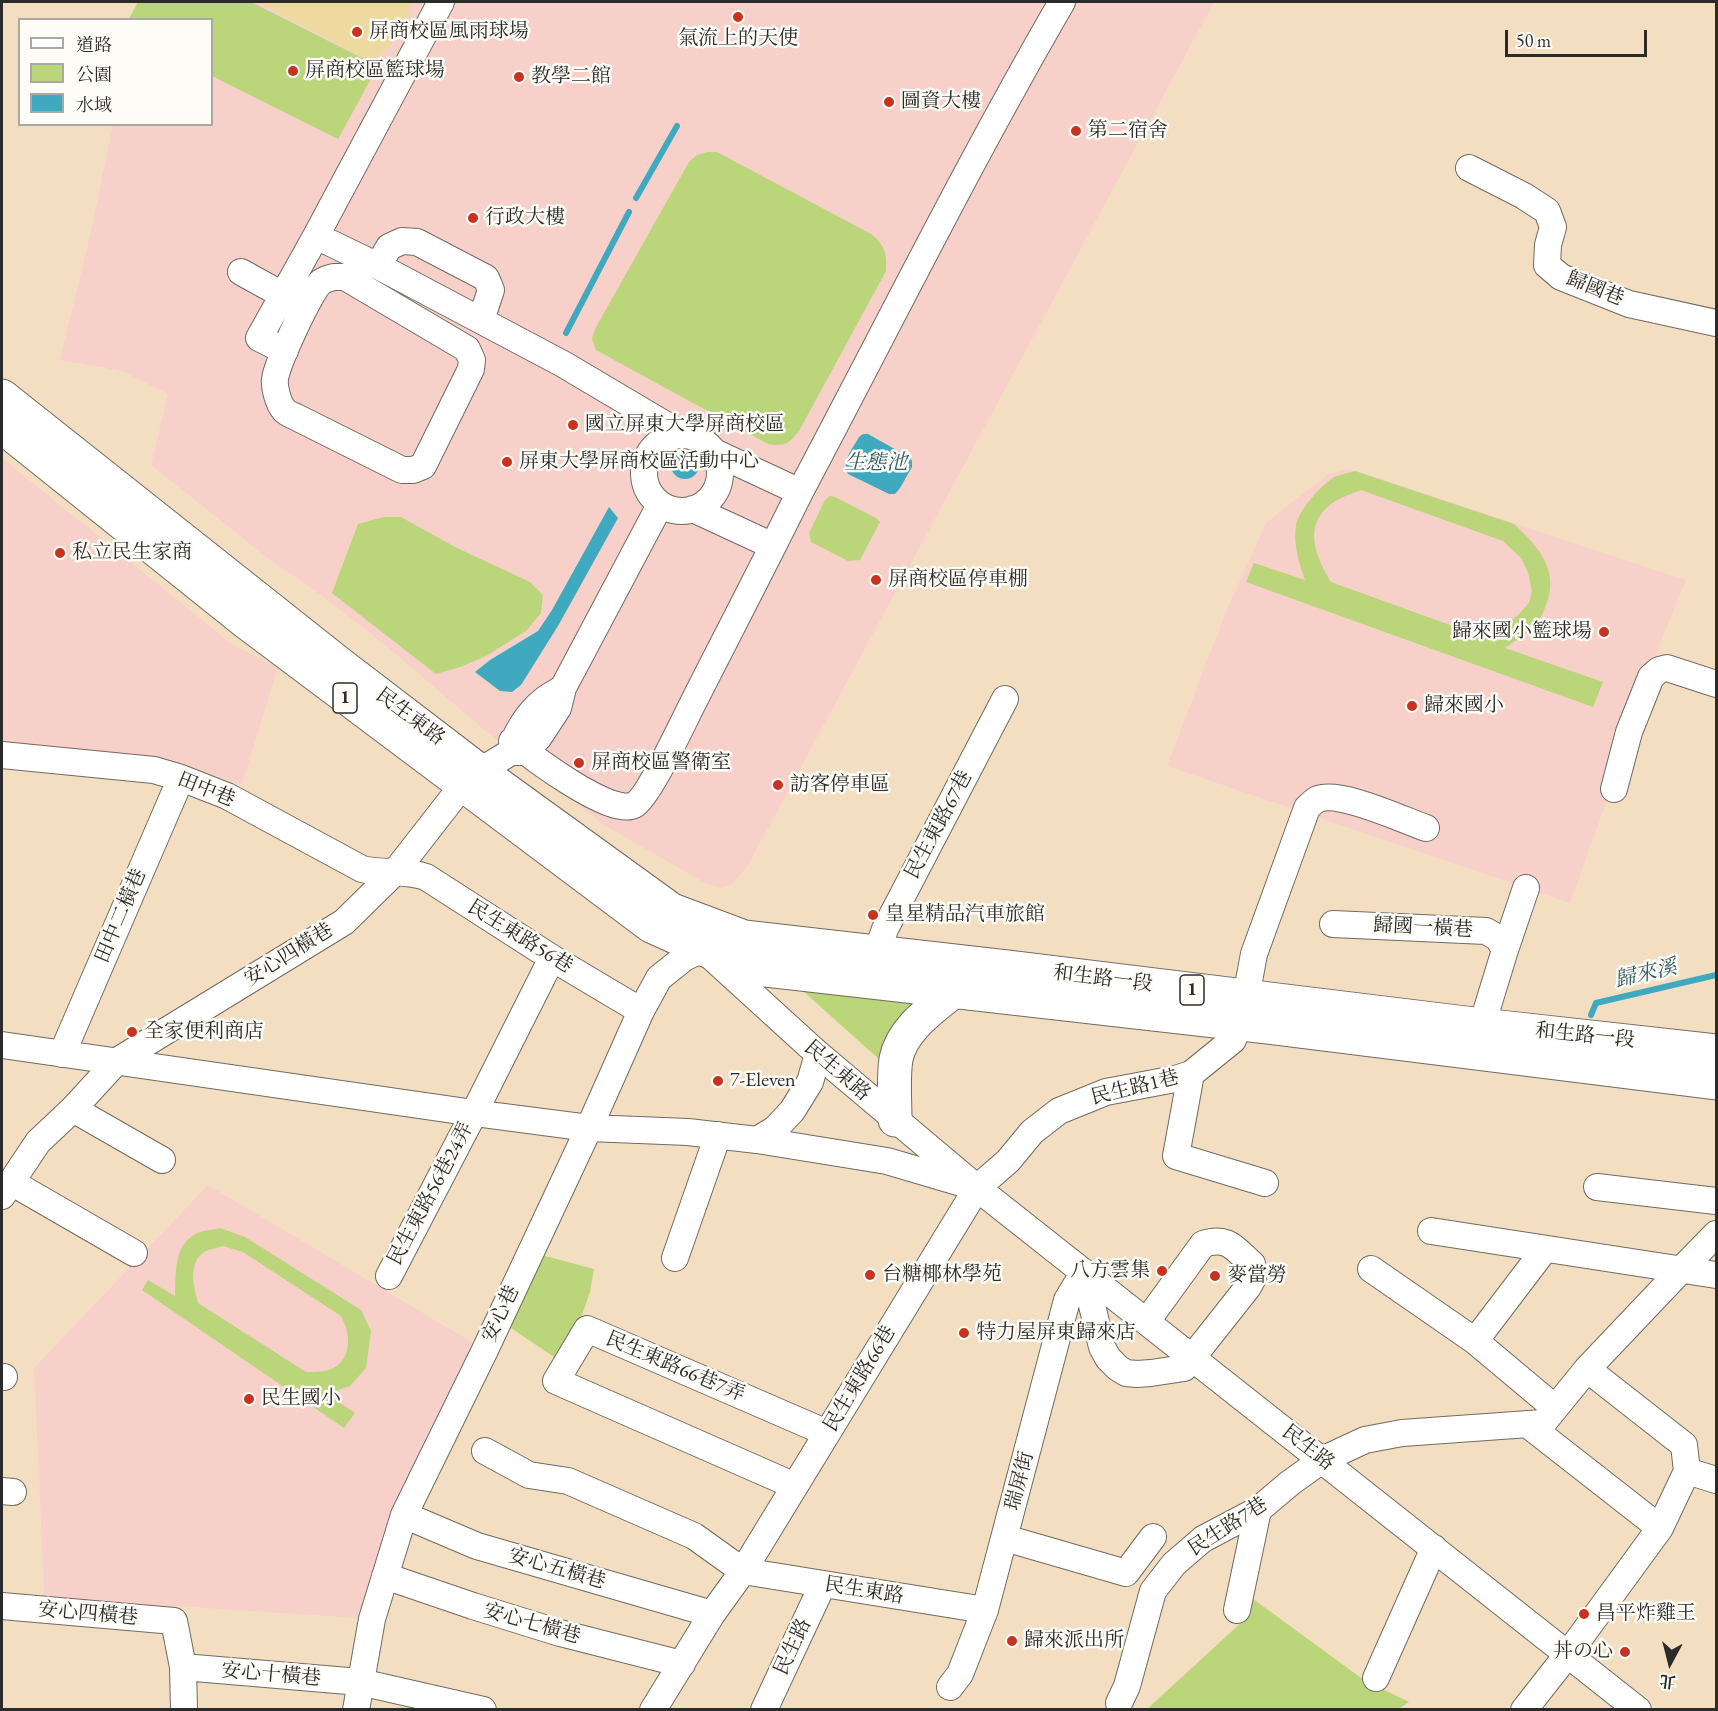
<!DOCTYPE html>
<html>
<head>
<meta charset="utf-8">
<style>
  body { margin:0 }
  #map { position:relative; width:1718px; height:1711px; overflow:hidden; background:#f4dec1; font-family:"EB Garamond","Noto Serif TC",serif }
  canvas { display:block }
  .frame { position:absolute; inset:0; border:3px solid #2b2b2b; pointer-events:none }
  .legend { position:absolute; left:18px; top:18px; width:195px; height:108px; box-sizing:border-box; background:#fdfcf7; border:2px solid #a9a8a5; margin:0; padding:8px 10px; list-style:none; font-size:18px; color:#2b2b2b }
  .legend li { display:flex; align-items:center; gap:12px; height:30px }
  .legend b { width:30px; border:2px solid #a9a8a5 }
  .north { position:absolute; left:1640px; top:1633px; width:60px; height:60px; -webkit-text-stroke:4px #fdfcf7; paint-order:stroke; rotate:187deg; font-size:16px; font-weight:700; line-height:24px; text-align:center; color:#2b2b2b }
  .north::after { content:''; display:block; margin:auto; width:21px; height:27px; background:#2b2b2b; clip-path:polygon(50% 0,100% 100%,50% 72%,0 100%) }
  .scale { position:absolute; left:1505px; top:30px; width:142px; height:27px; box-sizing:border-box; border:3px solid #2b2b2b; border-top:0; padding-left:8px; font-size:18px; line-height:21px; white-space:nowrap; color:#2b2b2b; -webkit-text-stroke:4px #fdfcf7; paint-order:stroke }
</style>
</head>
<body>
<div id="map">
<canvas width="1718" height="1711"></canvas>
<div class="frame"></div>
<ul class="legend">
<li><b style="height:8px;background:#fff"></b>道路</li>
<li><b style="height:16px;background:#bad57a"></b>公園</li>
<li><b style="height:16px;background:#3faabf"></b>水域</li>
</ul>
<div class="north">北</div>
<div class="scale">50 m</div>
</div>
<script>
const c = document.querySelector('canvas').getContext('2d');
c.lineJoin = 'round';
function paint(path, color) { c.fillStyle = color; c.fill(path, 'evenodd'); }
function stroke(path, color, width, dash) { c.strokeStyle = color; c.lineWidth = width; c.lineCap = dash ? 'butt' : 'round'; c.setLineDash(dash || []); c.stroke(path); }
function write(font, color, halo, rows, align = 'center') {
  c.font = font + ' "EB Garamond","Noto Serif TC","Noto Serif JP",serif'; c.lineWidth = 5; c.setLineDash([]); c.textBaseline = 'middle'; c.strokeStyle = halo; c.fillStyle = color; for (const [text, x, y, turn = 0] of rows) {
    c.save(); c.translate(x, y); c.rotate((+turn || 0) * Math.PI / 180); c.textAlign = isNaN(turn) ? turn : align; if (halo) c.strokeText(text, 0, 0); c.fillText(text, 0, 0); c.restore();
  }
}
paint(new Path2D(`
  M 140,2 L 1214,2 L 748,865 L 733,883 L 721,888 L 705,883 L 604,825 L 481,727 L 385,645 L 321,595 L 269,559 L 151,465 L 168,394 L 122,371 L 60,360 L 90,236 L 113,125 L 212,124 L 212,20 Z
  M 2,458 L 233,645 L 278,667 L 242,784 L 181,766 L 2,746 Z
  M 1350,469 L 1686,580 L 1651,665 L 1627,732 L 1607,800 L 1570,903 L 1167,766 L 1225,614 L 1266,523 L 1328,474 Z
  M 208,1185 L 485,1350 L 372,1619 L 176,1606 L 174,1621 L 45,1610 L 34,1368 Z`), '#f7d0c9');
paint(new Path2D(`
  M 138,2 L 251,2 L 378,66 L 338,139 L 212,76 L 212,20 L 129,19 Z
  M 708,152 L 717,152 L 871,234 C 885,245 887,254 886,271 L 799,431 C 788,444 786,447 768,444 L 596,350 L 592,339 L 595,329 L 689,162 L 697,155 Z
  M 1355,471 L 1514,524 C 1538,546 1560,571 1546,605 C 1543,613 1539,623 1532,629 C 1524,636 1514,641 1505,648 L 1603,682 L 1593,707 L 1246,582 L 1254,563 L 1305,580 C 1299,563 1293,544 1296,525 C 1299,510 1323,482 1337,476 C 1342,474 1349,473 1355,471 ZM 1361,490 L 1503,541 L 1521,558 L 1528,572 L 1532,591 L 1529,603 L 1518,615 L 1495,633 L 1472,633 L 1331,582 C 1316,557 1302,526 1331,504 C 1339,498 1351,494 1361,490 Z
  M 830,496 L 835,497 L 876,518 L 880,522 L 860,560 L 848,561 L 811,542 L 809,533 L 825,500 Z
  M 384,517 L 401,517 L 455,547 L 530,582 L 543,595 L 541,613 L 526,631 L 486,656 L 460,667 L 436,674 L 332,593 L 358,524 Z
  M 803,991 L 912,1004 L 896,1030 L 890,1069 Z
  M 220,1228 L 245,1237 L 361,1310 L 371,1331 L 366,1368 L 350,1386 L 326,1394 L 355,1413 L 344,1428 L 142,1290 L 148,1280 L 175,1296 C 176,1273 173,1242 200,1232 C 206,1230 213,1230 220,1228 ZM 223,1246 L 243,1252 L 341,1316 C 349,1331 353,1352 338,1365 C 331,1372 316,1372 306,1372 L 198,1303 C 194,1286 187,1265 204,1252 C 209,1249 218,1248 223,1246 Z
  M 538,1254 L 594,1269 L 590,1292 L 578,1326 L 554,1368 L 554,1357 L 505,1324 Z
  M 1249,1596 L 1364,1680 L 1409,1702 L 1397,1710 L 1146,1710 L 1243,1621 Z`), '#bad57a');
paint(new Path2D(`
  M 258,2 L 413,2 C 402,27 395,49 369,61 Z`), '#eeda9e');
paint(new Path2D(`
  M 863,434 L 868,434 L 909,457 L 912,461 L 912,467 L 900,488 L 895,494 L 889,494 L 848,474 C 841,462 853,448 859,437 Z
  M671 465a14 14 0 1 1 28 0a14 14 0 1 1-28 0Z
  M 609,507 L 618,518 L 558,626 L 521,685 L 512,692 L 500,691 L 475,672 L 490,660 L 538,631 L 552,610 Z`), '#3faabf');
stroke(new Path2D(`
  M 636,198 L 677,126
  M 566,333 L 629,212
  M 1591,1015 L 1596,1003 L 1716,975`), '#3faabf', 6);
const minor = new Path2D(`
  M 1469,168 L 1524,196 L 1547,211 L 1553,227 L 1548,245 L 1547,265 L 1561,277 L 1629,304 L 1716,323
  M 316,236 L 378,266 L 563,364 L 681,434
  M 378,266 L 389,247 L 402,241 L 417,242 L 486,278 L 491,290 L 481,320
  M 241,272 L 297,303
  M 334,277 L 345,277 L 467,349 L 472,360 L 471,369 L 423,466 L 413,470 L 402,470 L 296,417 C 292,415 286,413 284,410 C 278,403 274,387 275,379 C 277,364 310,291 321,282 C 324,280 329,278 334,277 Z
  M 285,351 L 259,338 L 316,236 L 441,2
  M644 473a38 38 0 1 1 76 0a38 38 0 1 1-76 0Z
  M 714,452 L 800,492 C 887,328 969,162 1062,2
  M 693,509 L 773,546
  M 512,741 C 532,757 611,817 634,805 C 649,797 685,718 695,699 C 730,630 766,561 800,492
  M 511,752 C 514,734 529,712 543,701 C 549,696 557,692 563,688
  M 2,755 L 154,770 L 181,778 L 227,796 L 362,869 C 383,874 405,870 426,877 L 552,958 L 641,1011
  M 1614,789 L 1629,732 L 1651,677 L 1659,670 L 1667,668 L 1716,684
  M 1333,924 L 1486,931 L 1498,938 L 1505,950 L 1482,1025
  M 1505,950 L 1526,888
  M 706,952 L 818,1054 L 977,1188 L 1638,1710
  M 877,952 L 885,929 L 1005,699
  M 2,1045 L 474,1113 L 589,1128 L 688,1132 L 757,1140 L 887,1161 L 965,1184
  M 62,1054 L 181,778
  M 1191,1074 L 1176,1156 L 1265,1183
  M 73,1109 L 162,1160
  M 757,1140 L 775,1129 L 792,1111 L 810,1082 L 818,1054
  M 11,1182 L 134,1253
  M 1597,1187 L 1716,1201
  M 2,1196 L 38,1142 L 73,1109 L 117,1061 L 344,922 L 395,872 L 462,786 L 480,771 L 511,752 L 524,752 L 539,737 L 558,708 L 563,688 L 660,505
  M 1431,1231 L 1716,1275
  M 675,1258 L 718,1135
  M 1371,1269 L 1475,1341 L 1555,1408
  M 1084,1272 L 1102,1347 L 1108,1358 L 1118,1368 L 1126,1373 L 1137,1374 L 1151,1373 L 1184,1368 L 1248,1287 L 1253,1278 L 1252,1264 C 1234,1248 1228,1236 1203,1244 L 1147,1321
  M 389,1276 L 474,1113 L 552,958
  M 1475,1341 L 1545,1249
  M 2,1377 L 4,1377
  M 1527,1424 L 1660,1528
  M 485,1451 L 529,1475 L 568,1481 L 694,1536 L 743,1571 L 985,1610
  M 1687,1471 L 1716,1480
  M 795,1486 L 556,1381 L 587,1329 L 827,1433
  M 2,1491 L 13,1492
  M 404,1515 L 477,1546 L 712,1614
  M 1005,1538 L 1126,1573 L 1153,1537
  M 385,1576 L 473,1606 L 560,1633 L 682,1664
  M 2,1606 L 174,1621 L 183,1667 L 184,1710
  M 1237,1610 L 1258,1510
  M 183,1667 L 360,1682 L 483,1710
  M 1376,1678 L 1434,1548
  M 950,1687 L 960,1674 L 985,1610 L 1067,1300 L 1084,1272
  M 1119,1703 L 1127,1686 L 1153,1591 L 1174,1564 L 1203,1539 L 1258,1510 L 1290,1483 L 1322,1460 L 1365,1440 L 1402,1433 L 1543,1423 L 1587,1369 L 1681,1270 L 1716,1234
  M 356,1710 L 372,1619 L 404,1515 L 485,1350 L 589,1128 L 641,1011 L 659,978 L 684,958 L 702,949
  M 653,1710 L 712,1614 L 743,1571 L 977,1188 L 1008,1161 L 1032,1132 L 1059,1111 L 1106,1092 L 1175,1079 L 1191,1074 L 1233,1040 L 1246,997 L 1254,954 L 1307,808 C 1310,805 1314,801 1318,799 C 1340,790 1403,820 1426,828
  M 764,1710 L 823,1584
  M 1524,1710 L 1568,1654 L 1660,1528 L 1687,1471 L 1684,1445 L 1587,1369`);
const major = new Path2D(`
  M 2,396 L 340,664 L 480,771 L 672,910 L 744,937 L 1007,967 L 1482,1025 L 1716,1051
  M 2,427 L 247,623 L 651,926 L 702,949 L 766,970 L 1268,1027 L 1716,1083
  M 895,1120 C 895,1100 893,1078 896,1059 C 902,1029 932,1009 954,991`);
stroke(minor, '#716a60', 28);
stroke(major, '#716a60', 35);
stroke(minor, '#fff', 26);
stroke(major, '#fff', 33);
for (const [x, y, r, color] of [
  [738,17,6,"#c8321e"],
  [357,32,6,"#c8321e"],
  [293,71,6,"#c8321e"],
  [519,77,6,"#c8321e"],
  [889,102,6,"#c8321e"],
  [1076,131,6,"#c8321e"],
  [473,218,6,"#c8321e"],
  [573,425,6,"#c8321e"],
  [507,462,6,"#c8321e"],
  [60,553,6,"#c8321e"],
  [876,580,6,"#c8321e"],
  [1604,632,6,"#c8321e"],
  [1412,706,6,"#c8321e"],
  [579,763,6,"#c8321e"],
  [778,785,6,"#c8321e"],
  [873,915,6,"#c8321e"],
  [132,1032,6,"#c8321e"],
  [718,1081,6,"#c8321e"],
  [1162,1271,6,"#c8321e"],
  [870,1275,6,"#c8321e"],
  [1215,1276,6,"#c8321e"],
  [964,1333,6,"#c8321e"],
  [249,1399,6,"#c8321e"],
  [1584,1614,6,"#c8321e"],
  [1012,1641,6,"#c8321e"],
  [1625,1652,6,"#c8321e"]
]) { const dot = new Path2D(); dot.arc(x, y, r, 0, 2 * Math.PI); c.fillStyle = color; c.fill(dot); stroke(dot, '#fdfcf7', 2); }
for (const [x, y, w] of [
  [345,698,24],
  [1192,990,24]
]) { const box = new Path2D(); box.roundRect(x - w / 2, y - 15, w, 30, 4.5); c.fillStyle = '#fdfcf7'; c.fill(box); stroke(box, '#2b2b2b', 1.5); }
write('bold 18px', '#2b2b2b', null, [
  ["1",345,698],
  ["1",1192,990]
]);
write('20px', '#2b2b2b', '#fdfcf7', [
  ["屏商校區風雨球場",369,32],
  ["氣流上的天使",738,39,"center"],
  ["屏商校區籃球場",305,71],
  ["教學二館",531,77],
  ["圖資大樓",901,102],
  ["第二宿舍",1088,131],
  ["行政大樓",485,218],
  ["國立屏東大學屏商校區",585,425],
  ["屏東大學屏商校區活動中心",519,462],
  ["私立民生家商",72,553],
  ["屏商校區停車棚",888,580],
  ["歸來國小籃球場",1592,632,"right"],
  ["歸來國小",1424,706],
  ["屏商校區警衛室",591,763],
  ["訪客停車區",790,785],
  ["皇星精品汽車旅館",885,915],
  ["全家便利商店",144,1032],
  ["7-Eleven",730,1081],
  ["八方雲集",1150,1271,"right"],
  ["台糖椰林學苑",882,1275],
  ["麥當勞",1227,1276],
  ["特力屋屏東歸來店",976,1333],
  ["民生國小",261,1399],
  ["昌平炸雞王",1596,1614],
  ["歸來派出所",1024,1641],
  ["丼の心",1613,1652,"right"]
], 'left');
write('20px', '#2b2b2b', '#fdfcf7', [
  ["歸國巷",1595,289,22],
  ["民生東路",410,717,37],
  ["田中巷",206,790,22],
  ["民生東路67巷",939,825,-62],
  ["田中二橫巷",121,916,-67],
  ["歸國一橫巷",1423,928,3],
  ["民生東路56巷",520,937,32],
  ["安心四橫巷",289,955,-32],
  ["和生路一段",1103,979,7],
  ["和生路一段",1585,1036,6],
  ["民生東路",837,1071,41],
  ["民生路1巷",1135,1088,-14],
  ["民生東路56巷24弄",431,1194,-62],
  ["安心巷",501,1314,-65],
  ["民生東路66巷7弄",675,1367,23],
  ["民生東路66巷",860,1379,-59],
  ["民生路",1308,1448,38],
  ["瑞屏街",1020,1481,-75],
  ["民生路7巷",1228,1527,-33],
  ["安心五橫巷",557,1569,16],
  ["民生東路",864,1591,9],
  ["安心四橫巷",88,1614,5],
  ["安心七橫巷",532,1624,16],
  ["民生路",793,1647,-65],
  ["安心十橫巷",271,1675,5]
]);
write('italic 21px', '#335e66', '#fdfcf7', [
  ["生態池",876,463],
  ["歸來溪",1646,974,-13]
]);
</script>
</body>
</html>
